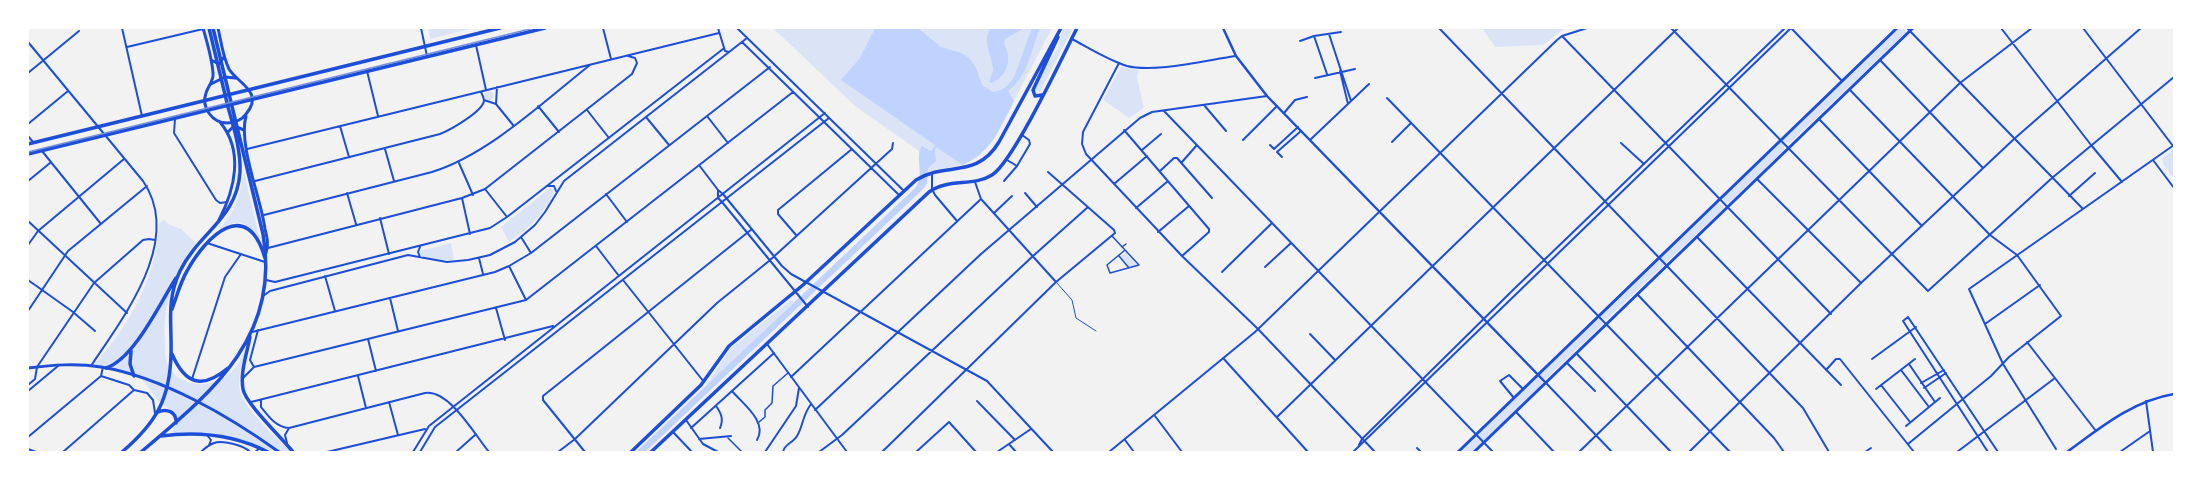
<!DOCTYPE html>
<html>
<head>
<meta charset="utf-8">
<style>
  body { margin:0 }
  #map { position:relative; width:2202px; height:480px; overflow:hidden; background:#f2f2f2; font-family:"Archivo Narrow",sans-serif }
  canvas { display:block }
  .frame { position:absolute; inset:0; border:29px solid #fff; pointer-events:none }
</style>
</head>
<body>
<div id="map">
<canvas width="2202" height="480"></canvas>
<div class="frame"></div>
</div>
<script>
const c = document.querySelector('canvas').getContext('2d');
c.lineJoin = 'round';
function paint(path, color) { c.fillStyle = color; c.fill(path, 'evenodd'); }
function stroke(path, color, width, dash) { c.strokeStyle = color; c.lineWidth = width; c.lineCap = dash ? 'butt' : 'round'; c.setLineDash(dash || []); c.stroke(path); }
paint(new Path2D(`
  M 428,28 L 474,28 L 430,39 Z
  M 773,28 L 1052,28 L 994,139 C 970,172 955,163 921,174 L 919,151 L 855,106 Z
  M 1063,28 L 1073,28 L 1040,92 L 1035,91 L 1041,74 L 1058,48 Z
  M 1482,28 L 1565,28 L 1543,45 L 1495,47 Z
  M 1897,28 L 1904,28 L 1906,33 L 1790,143 L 1785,142 L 1783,139 Z
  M 1121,67 L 1139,70 L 1137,77 L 1144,108 L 1129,118 L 1103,100 Z
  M484.5 96a4.5 4.5 0 1 1 9 0a4.5 4.5 0 1 1-9 0Z
  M 1780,141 L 1784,144 L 1784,150 L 1728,204 L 1722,198 Z
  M 2174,149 L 2174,179 L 2164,165 L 2162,158 Z
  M 244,172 L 260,241 C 248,222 238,217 219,230 C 234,212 241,195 244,172 Z
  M 550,188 L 553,189 L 554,192 C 544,214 529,229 509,242 L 501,227 Z
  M 1718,202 L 1723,206 L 1723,209 L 1607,319 L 1602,318 L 1601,314 Z
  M 164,220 L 168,224 L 181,229 L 196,243 C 173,272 162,308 165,345 C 165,351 165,360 168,366 C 181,389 214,389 231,372 C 238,366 242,357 246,349 C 243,361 238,374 239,386 C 242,409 275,435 291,452 C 266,452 245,441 221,435 C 204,431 188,433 171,433 L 178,421 L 174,412 L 159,402 L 140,376 L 93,365 C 127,330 159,274 159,223 Z
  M 451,243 L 454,260 C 444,260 427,262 420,254 L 420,251 Z
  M 1126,252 L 1137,265 L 1129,267 L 1120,256 Z
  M 791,300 L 794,302 L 706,386 L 730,349 Z
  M 1597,318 L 1601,320 L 1603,324 L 1547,378 L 1544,379 L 1540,375 Z
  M 1538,376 L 1543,380 L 1542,385 L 1473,452 L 1459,452 Z`), '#dbe4f7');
paint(new Path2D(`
  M 875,28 L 918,28 L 941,47 L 961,53 L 969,58 L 976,68 L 982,85 L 993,92 C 1003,91 1009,85 1014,77 L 1032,28 L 1040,28 C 1032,48 1027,78 1008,91 L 1014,101 C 1000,128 992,151 963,165 L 936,147 L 935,150 L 936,161 L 928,168 L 927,184 L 922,190 L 645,452 L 636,452 L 916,187 C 925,173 914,158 922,146 L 931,151 L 935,145 L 841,80 L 860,58 Z
  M 991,28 L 1025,28 L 1005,39 C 1003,44 1005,46 1007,51 C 1011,65 1004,77 992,83 L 989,82 C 990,78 993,73 993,69 C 992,54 981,42 991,28 Z`), '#bfd3fe');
stroke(new Path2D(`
  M 1056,282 L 1072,300 L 1076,318 L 1096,331`), '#1d4ed8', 1);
stroke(new Path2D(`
  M 1112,236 L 1139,265 L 1110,273 L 1107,265 L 1125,250
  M 1122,247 L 1126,244
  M 1119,256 L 1129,268
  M 759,422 L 765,417 L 765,410 L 772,403 L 773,386 L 788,373
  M 728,438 L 742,452`), '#1d4ed8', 1.5);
stroke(new Path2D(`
  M 122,28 L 142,116
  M 421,28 L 427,56
  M 603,28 L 611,59
  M 718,28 L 725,51 L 729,52
  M 737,28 L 904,191
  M 1439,28 L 1803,408 L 1829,452
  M 1671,28 L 1928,291 L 2052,178 L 2174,77
  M 1907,28 L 2083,209
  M 2001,28 L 2091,145 L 2122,182
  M 2083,28 L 2173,146
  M 2173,28 L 2174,29
  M 1792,29 L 1842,81
  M 1329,34 L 1351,101
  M 1314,36 L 1327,74
  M 1562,36 L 1831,314
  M 1072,39 C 1089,48 1108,60 1127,66 C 1154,73 1207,60 1236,56
  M 1300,41 L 1314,36 L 1341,32
  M 28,42 L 143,181 C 184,241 123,317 91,366
  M 742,42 L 899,195
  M 476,45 L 486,90
  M 127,47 L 203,29
  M 1880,60 L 1983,168
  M 1119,63 L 1083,132 L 1082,144 L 1086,154 L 1182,256 L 1258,329 L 1375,452
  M 367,71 L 378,116
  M 1340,71 L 1348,104
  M 28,73 L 79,31
  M 1315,78 L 1355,69
  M 1850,90 L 1990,235 L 2017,255 L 2061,316 L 2009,357 L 1991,376 L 1908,444
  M 1387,98 L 1730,452
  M 484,100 L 496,104 L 513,125
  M 496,104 L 497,87
  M 1204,105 L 1226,131
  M 538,106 L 559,132
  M 587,110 L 609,138
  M 1164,111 L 1493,452
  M 1284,113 L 1295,100 L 1307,97
  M 707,116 L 728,143
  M 646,117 L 669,145
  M 175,119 L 174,133 L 216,200 L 220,203 L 227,202
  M 1819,119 L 1922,226
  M 28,124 L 68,91
  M 340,126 L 349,157
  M 1124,130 L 1209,229 L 1209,232 L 1182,256
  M 28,136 L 33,142
  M 1243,140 L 1277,106
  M 1310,140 L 1369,84
  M 1392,142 L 1411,123
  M 1621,143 L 1644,164
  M 1270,145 L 1274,149
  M 247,149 L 719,33
  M 385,149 L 394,181
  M 1274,149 L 1298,127
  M 1142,150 L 1161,134
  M 42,151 L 101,224
  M 1277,152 L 1301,131
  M 1277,152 L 1282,157
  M 2153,160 L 2174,188
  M 1182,162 L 1197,145
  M 459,163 L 473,195
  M 699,165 L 718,190 L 723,194 L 782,266 L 791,274 L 987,381 L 1053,452
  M 1017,166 L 1030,144 L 1029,140 L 1022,135
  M 1160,171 L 1174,158 L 1177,158 L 1212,198
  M 932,173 L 932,189 L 935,195 L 957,221
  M 1757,179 L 1861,283
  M 28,181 L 50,163
  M 255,181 L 440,134 C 450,130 482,112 484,101 C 484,98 482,94 481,92
  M 1004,181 L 1017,166 L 1007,160
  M 975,182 L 981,199 L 1056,282
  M 1114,184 L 1147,156
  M 548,186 L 554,186 L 556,191
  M 485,189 L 507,217
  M 718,190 L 718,198 L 722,202 L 808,307
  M 347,193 L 356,224
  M 1025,193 L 1037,207
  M 606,194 L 627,222
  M 2069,196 L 2095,173
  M 462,198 L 470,234
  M 1136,208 L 1168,181
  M 994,213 L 1012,196
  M 264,215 L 432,172 C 489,154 543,102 590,65
  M 380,218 L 389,254
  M 28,221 L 127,313
  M 1158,232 L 1189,206
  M 796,235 L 778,214 L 778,210 L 852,149
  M 521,237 L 531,253
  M 1697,237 L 1841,385
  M 207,243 L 265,262
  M 28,245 L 38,231 L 124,159
  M 596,246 L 619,276
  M 268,248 L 462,198 L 485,189 L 632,74 L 637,63 L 635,58 L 628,56
  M 420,257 L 418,252 L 420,247
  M 479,258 L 483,274
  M 509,266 L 526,300
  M 1265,267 L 1291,243
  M 1222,272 L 1272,223
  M 325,276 L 335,311
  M 28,280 L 73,312 L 95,331
  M 266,280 L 275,282 L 490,228 L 507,217 L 723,49
  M 623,280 L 704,382
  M 1638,295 L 1774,438 L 1784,452
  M 263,296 L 270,291 L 408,255 L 447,262 L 468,260 L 490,255 L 515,242 L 535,225 L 545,212 L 564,181 L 747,38
  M 390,298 L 398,331
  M 496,308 L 505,340
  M 28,311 L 68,251 L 147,186
  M 1985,324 L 2040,285
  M 252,332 L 495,272 L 509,266 L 531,253 L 770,67
  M 1310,334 L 1335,360
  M 368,339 L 376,371
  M 2027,342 L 2096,431
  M 767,344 L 847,452
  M 1576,353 L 1671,452
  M 1223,358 L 1308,452
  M 1872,359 L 1916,327
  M 1567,363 L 1595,391
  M 1909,364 L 1935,402
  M 254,367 L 250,360 L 258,330
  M 1826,370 L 1836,359 L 1840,359 L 1914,452
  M 1901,370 L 1929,407
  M 101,376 L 129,385 L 134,390 L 147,393 L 153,400 L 155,413
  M 358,376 L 366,408
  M 791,377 L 981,199
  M 243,378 L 254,367 L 526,300 L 793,92
  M 192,379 L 225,277 L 241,254
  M 1546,383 L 1612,452
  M 1921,383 L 1944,370
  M 28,385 L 35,379 L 37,367 L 94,283 L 143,240 L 149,239 L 155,240
  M 1881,385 L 1910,422
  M 1924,388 L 1946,373
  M 1876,389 L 1915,359
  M 28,391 L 58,366
  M 732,391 C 743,404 768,422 757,440
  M 1514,398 L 1500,381 L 1509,375 L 1523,389
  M 261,400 L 261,407 C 269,417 276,427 289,428 L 425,393 C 449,389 475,435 489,452
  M 977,401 L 1015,440
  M 2146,401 L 2153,452
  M 251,402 L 553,326
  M 389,402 L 398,435
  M 716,406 C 721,413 724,419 720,428
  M 815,410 L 981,254 L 1140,118 L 1152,112 L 1267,96
  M 1516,412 L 1554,452
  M 1155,416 L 1182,452
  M 1277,417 L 1678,28
  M 686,420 L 703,444 L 718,452
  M 1906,426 L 1940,398
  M 691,428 L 774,353
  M 673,432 L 692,452
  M 207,435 L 211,440 L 209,445
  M 28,437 L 101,376 L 103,367
  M 699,439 L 731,436
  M 1125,440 L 1134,452
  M 287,443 L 285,435 L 289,428
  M 1009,444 L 1016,452
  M 1359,445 L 1362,439 L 1514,289 L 1785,28
  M 1417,448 L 1421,452
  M 28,449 L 36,452
  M 2056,449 L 2003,364 L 1969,289 L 2174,145
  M 63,452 L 134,390
  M 201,452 C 205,448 209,445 214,443 C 222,440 244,445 250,452
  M 255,452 L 260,448
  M 327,452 L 425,429
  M 413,452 L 429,426 L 825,113
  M 420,452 L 435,427 L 829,118
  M 456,452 L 475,435
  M 558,452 L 575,439 L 717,303 L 769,261 L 892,149 L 893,143
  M 585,452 L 543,400 L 543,396 L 752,229
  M 765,452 L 796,406 L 799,388
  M 783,452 C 784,444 793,443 797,436 C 803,427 802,416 811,404
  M 819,452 L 842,435 L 1033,256 L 1088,207
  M 882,452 L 1056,282 L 1115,233 L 1114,230 L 1048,172
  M 916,452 L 949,422 L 976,452
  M 997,452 L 1031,429
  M 1109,452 L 1255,332 L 1557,40 L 1562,36 L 1587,28
  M 1353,452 L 1791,28
  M 1579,452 L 1960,83 L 2032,28
  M 1689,452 L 1861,283 L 2014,139 L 2141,28
  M 1865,452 L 1871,448
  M 1957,452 L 2055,378
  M 1988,452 L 1903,321 L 1908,317 L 1998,452
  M 2120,452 L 2150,431`), '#1d4ed8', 2);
stroke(new Path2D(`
  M 1223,28 L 1236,56 L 1267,96 L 1546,383
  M 2067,452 C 2100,428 2132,401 2174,394`), '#1d4ed8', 2.5);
stroke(new Path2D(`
  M 203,28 C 207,42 212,58 213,73 C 214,81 208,86 206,93 C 201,107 212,123 227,123 C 234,123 242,120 246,114 C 265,92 237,83 229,69 C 223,57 221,41 218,28
  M 211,60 L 219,64 L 224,57
  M 211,84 L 225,77 L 235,78
  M 246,116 C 238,145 261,198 265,229 C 267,237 269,245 266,253
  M 228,132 L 234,126 L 244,130
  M 219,220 C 235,189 244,151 220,122
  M 28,368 C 53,365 76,363 101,367 C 162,377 229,416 279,452
  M 1458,452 L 1897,28
  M 1474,452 L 1913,28`), '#1d4ed8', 3);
stroke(new Path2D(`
  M 1042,95 L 1035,96 L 1033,90 L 1058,37
  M 28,144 L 500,28
  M 28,154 L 545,28
  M 172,309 C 177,296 180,283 187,271 C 206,236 247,196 265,258
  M 250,337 C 247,353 240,372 243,389 C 245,403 283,439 293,452
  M 131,351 L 130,364 L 134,376
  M 172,354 C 185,384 202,390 228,368
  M 106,368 C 134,359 160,303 176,278
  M 158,412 C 167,408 177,412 176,423
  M 161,436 C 198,431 235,435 268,452
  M 122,452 C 156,423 170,399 171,354 C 172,323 166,301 180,271 C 199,232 237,219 240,172 C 241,151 234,128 228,107 C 222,81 215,54 209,28
  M 141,452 C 212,392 281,337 263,234 L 213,28
  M 631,452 L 701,385 L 729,346 L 803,285 L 916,180 C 946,161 976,180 999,142 L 1061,28
  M 651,452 L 929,192 C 948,178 973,187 992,175 C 1013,162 1063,56 1077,28`), '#1d4ed8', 3.5);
stroke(new Path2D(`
  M 28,152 L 534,28`), '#7290e2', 1.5);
</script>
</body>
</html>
